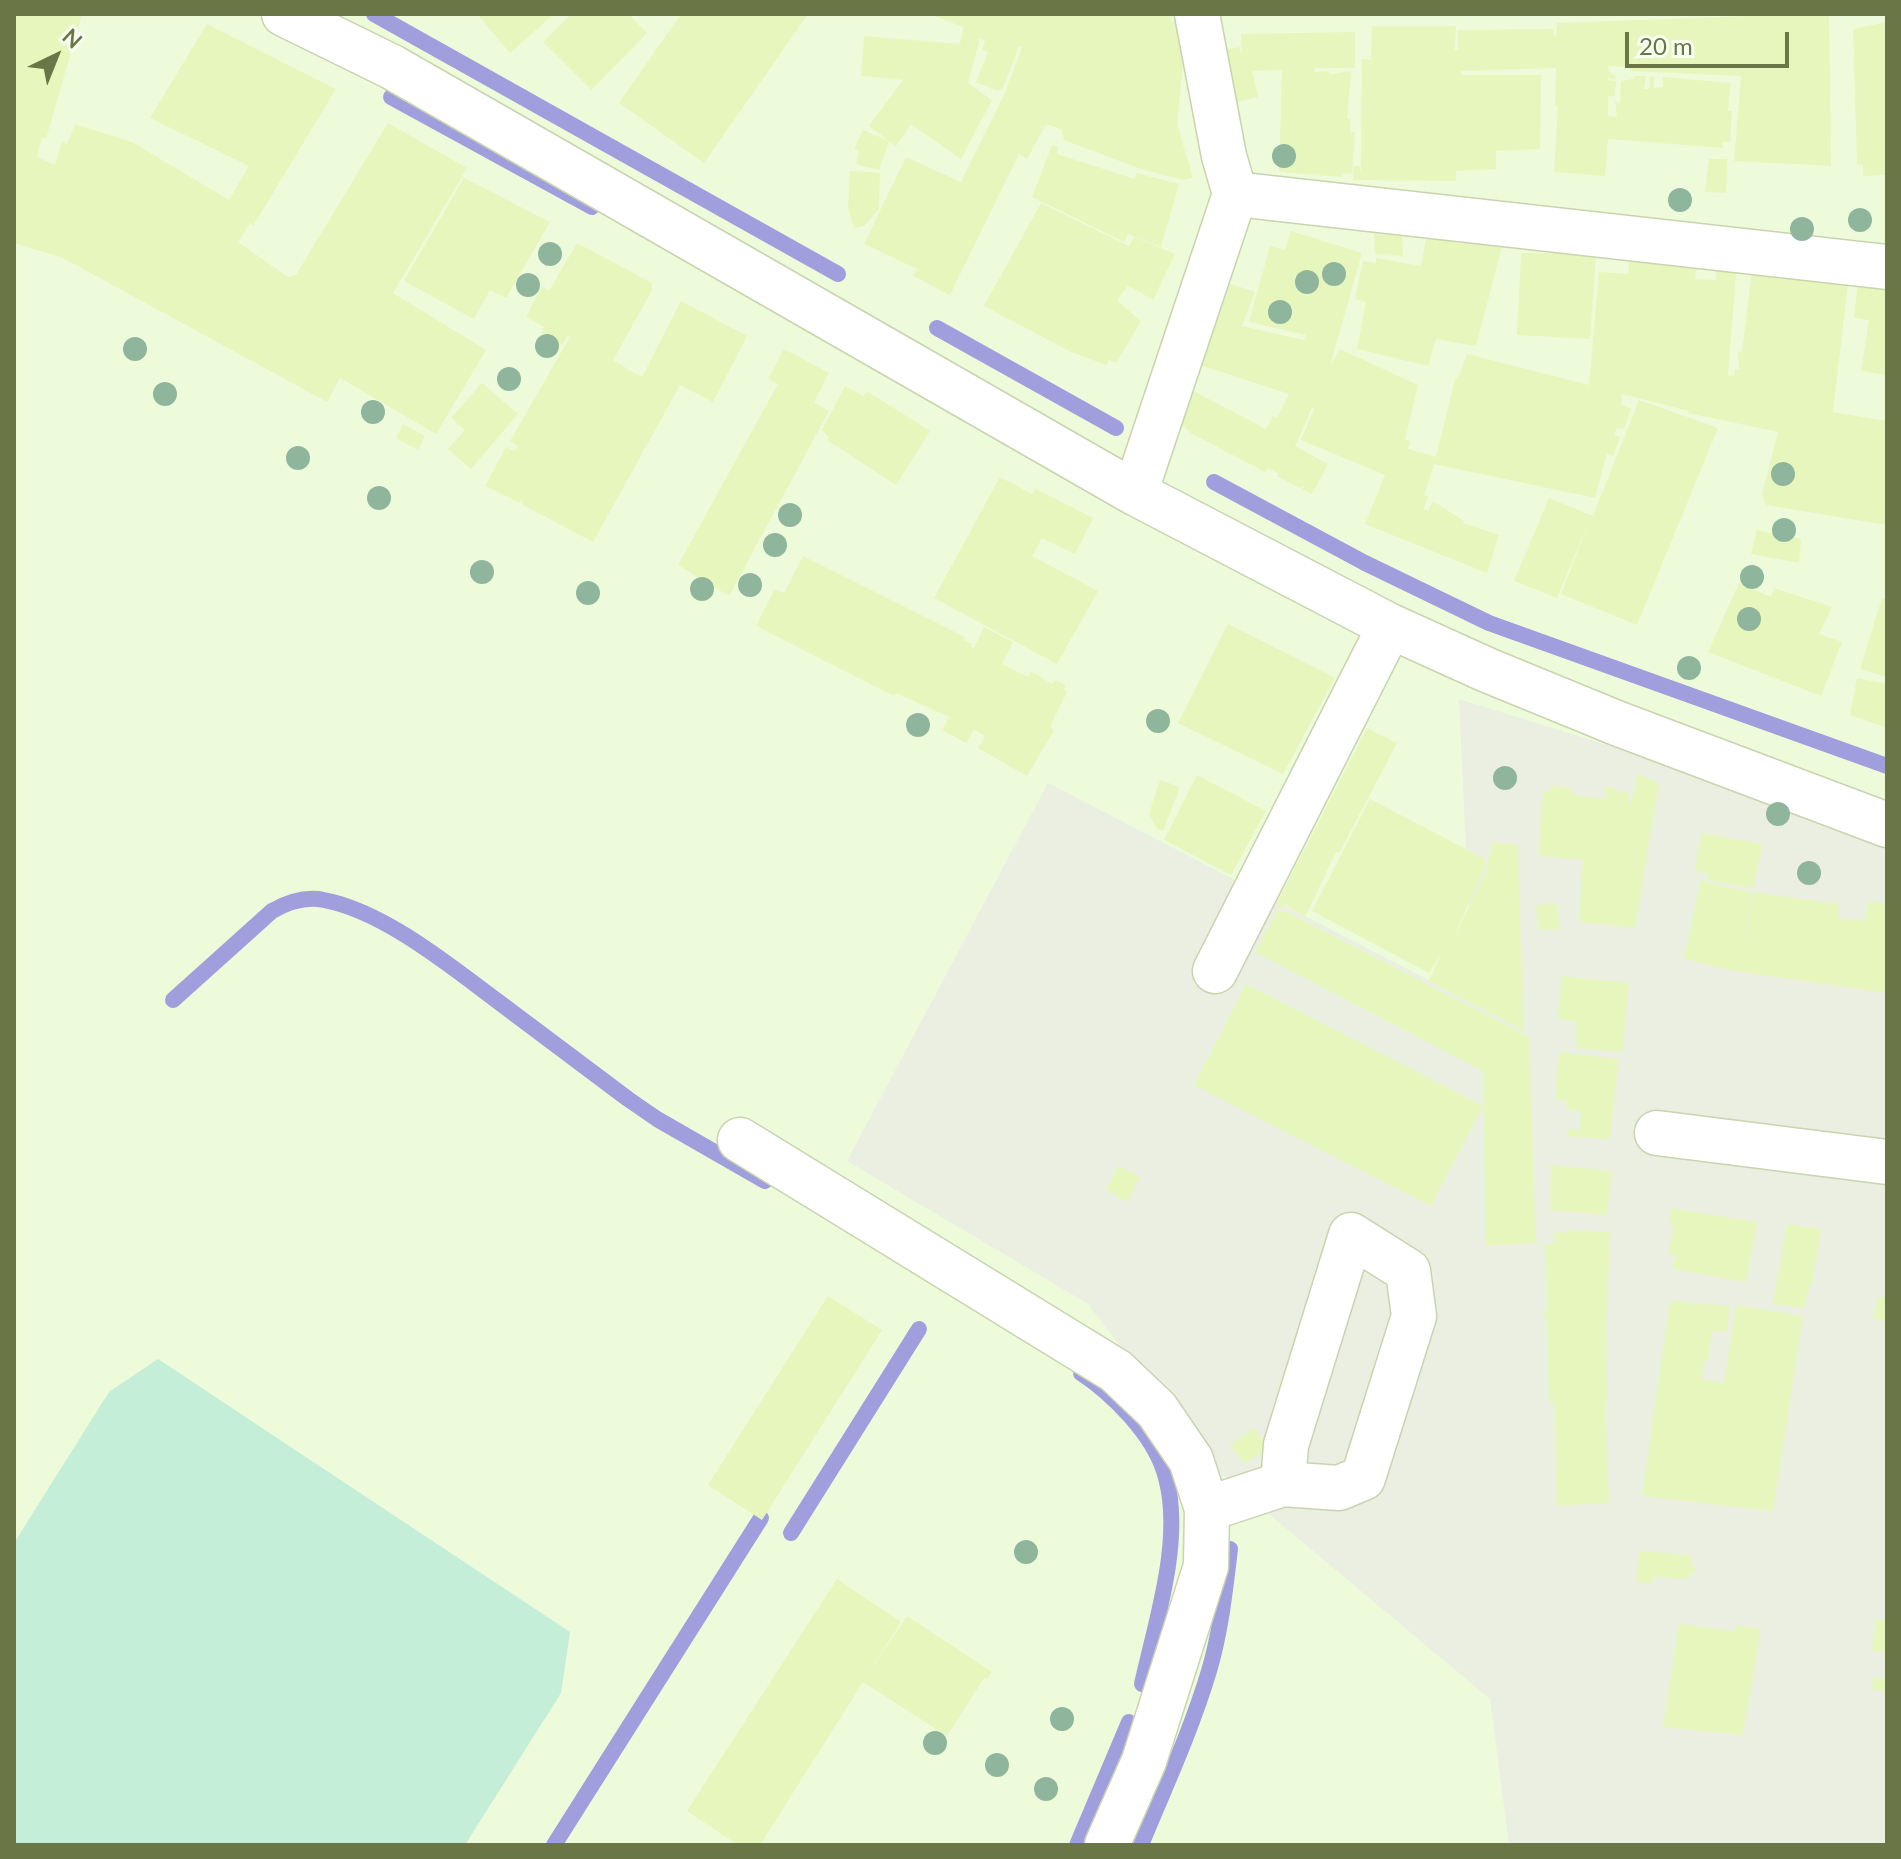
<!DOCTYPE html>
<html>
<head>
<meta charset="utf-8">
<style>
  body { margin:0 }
  #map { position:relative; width:1901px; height:1859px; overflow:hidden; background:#f4fee8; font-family:Lato,sans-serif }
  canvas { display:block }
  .frame { position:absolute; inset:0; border:16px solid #6b7646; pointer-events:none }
  .north { position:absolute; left:16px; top:16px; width:80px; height:80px; -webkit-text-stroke:6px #f8fff0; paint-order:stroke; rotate:43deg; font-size:22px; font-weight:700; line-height:32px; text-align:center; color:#6b7646 }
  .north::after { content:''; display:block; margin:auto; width:28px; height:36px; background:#6b7646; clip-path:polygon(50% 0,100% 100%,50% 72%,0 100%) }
  .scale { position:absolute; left:1625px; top:32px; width:164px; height:36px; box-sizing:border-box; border:4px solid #6b7646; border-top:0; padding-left:10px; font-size:24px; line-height:28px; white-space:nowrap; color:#6b7646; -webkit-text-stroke:6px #f8fff0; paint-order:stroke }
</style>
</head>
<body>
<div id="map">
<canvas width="1901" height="1859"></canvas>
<div class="frame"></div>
<div class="north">N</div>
<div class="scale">20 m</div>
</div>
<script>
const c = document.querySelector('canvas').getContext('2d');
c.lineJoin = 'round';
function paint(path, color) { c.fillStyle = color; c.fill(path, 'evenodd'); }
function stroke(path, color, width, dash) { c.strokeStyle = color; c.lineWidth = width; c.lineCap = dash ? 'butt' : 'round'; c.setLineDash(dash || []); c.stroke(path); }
paint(new Path2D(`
  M 14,14 L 1887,14 L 1887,1845 L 14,1845 Z`), '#eefbdb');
paint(new Path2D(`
  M 1459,699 L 1887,832 L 1887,1845 L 1509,1845 L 1490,1699 L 1214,1468 L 1088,1304 L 847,1161 L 1048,783 L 1473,1003 Z`), '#eaefe1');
paint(new Path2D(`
  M 158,1359 L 570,1632 L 561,1693 L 465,1845 L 14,1845 L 14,1543 L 109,1392 Z`), '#c4eed7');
stroke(new Path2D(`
  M 374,14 L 838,274
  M 391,97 L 592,207
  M 937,328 L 1116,428
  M 1214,482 L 1365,563 L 1489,623 L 1887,766
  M 173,1000 L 272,911 C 288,902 305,896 324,900 C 383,911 449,965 496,1000 C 540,1033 584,1066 628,1099 L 657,1119 L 765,1181
  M 1081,1373 C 1113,1394 1152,1434 1164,1471 C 1185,1535 1156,1620 1142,1684
  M 791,1533 L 919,1329
  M 554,1845 L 761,1518
  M 1077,1845 L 1129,1722
  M 1141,1845 C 1165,1787 1191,1731 1209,1671 C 1221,1631 1225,1590 1230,1549`), '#a09fdd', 16);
paint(new Path2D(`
  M 14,14 L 82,14 L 46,139 L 42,137 L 37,157 L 55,165 L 62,142 L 67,144 L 75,124 L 132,142 L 229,200 L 249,166 L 150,118 L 207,24 L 336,89 L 253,226 L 250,223 L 238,242 L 288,277 L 296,275 L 388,123 L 467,168 L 393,293 L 486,350 L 436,434 L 340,378 L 327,402 L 63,258 L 14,243 Z
  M 477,14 L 554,14 L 510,53 Z
  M 571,14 L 634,14 L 631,17 L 647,33 L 591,90 L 543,42 Z
  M 681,14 L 808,14 L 704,163 L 619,103 Z
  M 930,14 L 1172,14 L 1171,21 L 1187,23 L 1177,124 L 1193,178 L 1183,180 L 1141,169 L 1064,140 L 1062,130 L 1046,124 L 1027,159 L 1019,154 L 950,295 L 913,276 L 917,269 L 864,244 L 906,157 L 961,182 L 1004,95 L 1022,47 L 1019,46 L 1003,88 L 998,91 L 976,82 L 988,52 L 982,50 L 985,41 L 980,38 L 968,83 L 992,100 L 961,159 L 911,124 L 896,146 L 869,126 L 903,80 L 861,76 L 864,36 L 960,44 L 963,27 Z
  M 1747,14 L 1829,14 L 1831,166 L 1734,161 L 1741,76 L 1630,71 L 1630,67 L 1608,66 L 1609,72 L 1616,76 L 1615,79 L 1608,78 L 1608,80 L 1616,81 L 1615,96 L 1608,96 L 1608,116 L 1617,117 L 1615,101 L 1620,102 L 1621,81 L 1633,79 L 1634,76 L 1646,76 L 1644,89 L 1649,89 L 1650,76 L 1654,77 L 1654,88 L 1663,87 L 1663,77 L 1731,83 L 1728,111 L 1732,111 L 1730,142 L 1723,142 L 1723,148 L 1608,139 L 1605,176 L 1554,172 L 1558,106 L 1555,106 L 1556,68 L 1461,71 L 1461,75 L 1541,75 L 1540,149 L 1496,151 L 1496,169 L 1456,171 L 1456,181 L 1353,180 L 1354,166 L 1359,166 L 1361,171 L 1362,59 L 1371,60 L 1372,26 L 1456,26 L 1455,50 L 1458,50 L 1458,30 L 1554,29 L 1554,36 L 1556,36 L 1557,23 L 1748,16 Z
  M 1887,22 L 1887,175 L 1863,176 L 1863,164 L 1857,165 L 1853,29 Z
  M 1355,32 L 1355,68 L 1314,68 L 1314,72 L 1329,71 L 1330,74 L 1351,71 L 1347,119 L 1350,119 L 1350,132 L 1355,132 L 1352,174 L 1342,173 L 1342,177 L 1279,172 L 1282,70 L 1252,71 L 1258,97 L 1225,105 L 1224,50 L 1239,47 L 1242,57 L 1241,34 Z
  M 863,130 L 889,141 L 879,170 L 856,164 L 859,151 L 854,149 Z
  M 1052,145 L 1058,147 L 1057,154 L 1135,179 L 1136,173 L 1179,184 L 1161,247 L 1128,234 L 1124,242 L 1032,197 Z
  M 1709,159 L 1727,159 L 1726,193 L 1705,192 Z
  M 850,171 L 880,173 L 879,209 L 864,226 L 854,228 L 848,208 Z
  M 464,178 L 550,222 L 506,298 L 490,290 L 474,319 L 404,281 Z
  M 1041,203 L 1129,246 L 1134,237 L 1175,254 L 1153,300 L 1128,285 L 1117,301 L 1141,321 L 1116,363 L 1109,360 L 1106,365 L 1069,351 L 984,306 Z
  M 1291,231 L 1362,253 L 1330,366 L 1340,349 L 1418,385 L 1405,440 L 1411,441 L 1408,449 L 1436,457 L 1455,379 L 1460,374 L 1467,354 L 1589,385 L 1599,272 L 1628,274 L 1630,255 L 1697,262 L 1695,279 L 1716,280 L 1716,270 L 1700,269 L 1700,260 L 1737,262 L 1728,375 L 1734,376 L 1735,369 L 1739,370 L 1738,351 L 1742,352 L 1753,262 L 1849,275 L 1833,412 L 1887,421 L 1885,438 L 1887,438 L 1887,525 L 1766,505 L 1762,494 L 1778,432 L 1688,413 L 1689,411 L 1622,394 L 1621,404 L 1631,409 L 1624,429 L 1617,428 L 1614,435 L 1620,437 L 1613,457 L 1607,453 L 1595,498 L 1434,464 L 1424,495 L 1428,496 L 1424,509 L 1428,511 L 1433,501 L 1464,521 L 1463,523 L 1499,535 L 1487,573 L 1365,524 L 1385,475 L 1301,440 L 1314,409 L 1312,408 L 1295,446 L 1328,464 L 1312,494 L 1302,489 L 1304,487 L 1302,486 L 1300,488 L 1277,476 L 1279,474 L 1268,468 L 1265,472 L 1189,432 L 1172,414 L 1184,386 L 1266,429 L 1273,416 L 1277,418 L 1289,394 L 1185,360 L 1222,281 L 1255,292 L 1242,326 L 1304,340 L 1306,335 L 1249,322 L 1270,246 L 1285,250 Z
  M 1374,234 L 1402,236 L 1403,256 L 1375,254 Z
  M 1426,238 L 1458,239 L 1457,243 L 1502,246 L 1476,346 L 1436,339 L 1428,366 L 1357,349 L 1366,302 L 1355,299 L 1363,261 L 1376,263 L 1376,258 L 1421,266 Z
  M 577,243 L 652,283 L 652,290 L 613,360 L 636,374 L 642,377 L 681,301 L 747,336 L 713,402 L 680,385 L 593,542 L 521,504 L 523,502 L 521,500 L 520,503 L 485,486 L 506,447 L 514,451 L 518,446 L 510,441 L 570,337 L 567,336 L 563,345 L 541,333 L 544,327 L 526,317 L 542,286 L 549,291 Z
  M 1521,253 L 1596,254 L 1590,339 L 1517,335 Z
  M 1887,273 L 1887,375 L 1861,371 L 1869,320 L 1854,318 L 1858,279 Z
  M 784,349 L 829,373 L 814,403 L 829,411 L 729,596 L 678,565 L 778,384 L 768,379 Z
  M 482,383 L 518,414 L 471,469 L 448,449 L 465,430 L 451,418 Z
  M 845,386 L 864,396 L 867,391 L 930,431 L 896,485 L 827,440 L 829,437 L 822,430 Z
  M 1639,400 L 1718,428 L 1637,625 L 1561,594 L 1590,519 L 1557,598 L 1514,581 L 1549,498 L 1593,516 Z
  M 403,424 L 425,436 L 418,450 L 396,438 Z
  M 1000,477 L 1032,494 L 1036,489 L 1093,518 L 1075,554 L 1042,538 L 1032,556 L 1098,591 L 1057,664 L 934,598 Z
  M 1757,530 L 1801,539 L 1799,563 L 1751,554 Z
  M 803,556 L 965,637 L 964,640 L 972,644 L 971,646 L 974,648 L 984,627 L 1013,642 L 1002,664 L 1028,677 L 1031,671 L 1052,684 L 1056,680 L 1066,685 L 1064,690 L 1067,692 L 1050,727 L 1054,730 L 1027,776 L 978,748 L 985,736 L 974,729 L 966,743 L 942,730 L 949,717 L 896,693 L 894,696 L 756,626 L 775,589 L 784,593 Z
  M 1739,583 L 1771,597 L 1774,588 L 1832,607 L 1819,634 L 1842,642 L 1821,696 L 1708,652 Z
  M 1882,598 L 1887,599 L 1887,677 L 1860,669 Z
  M 1228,624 L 1335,678 L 1283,774 L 1178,723 Z
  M 1857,678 L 1887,684 L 1887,728 L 1850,715 Z
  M 1367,728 L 1397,743 L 1339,853 L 1336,852 L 1305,917 L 1284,904 L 1281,910 L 1277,903 Z
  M 1637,774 L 1659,783 L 1635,928 L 1579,922 L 1583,860 L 1538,856 L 1543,791 L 1550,792 L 1551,785 L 1573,789 L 1573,795 L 1604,799 L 1608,792 L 1604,792 L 1605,787 L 1615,787 L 1614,791 L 1626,792 L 1630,796 L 1630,811 Z
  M 1197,775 L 1266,811 L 1231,875 L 1164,840 Z
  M 1160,780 L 1180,787 L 1163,831 L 1157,829 L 1149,814 Z
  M 1370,799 L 1485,859 L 1484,869 L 1452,941 L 1486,872 L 1492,842 L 1518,845 L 1524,1031 L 1429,981 L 1442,952 L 1429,973 L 1312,911 Z
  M 1702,833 L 1763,844 L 1753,888 L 1707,880 L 1708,874 L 1694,870 Z
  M 1701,879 L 1708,883 L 1750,892 L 1745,947 L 1752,892 L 1839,904 L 1838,918 L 1865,921 L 1868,901 L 1887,903 L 1887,993 L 1735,971 L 1684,959 Z
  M 1556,903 L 1560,929 L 1539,930 L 1536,905 Z
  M 1277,912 L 1287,912 L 1529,1037 L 1536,1243 L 1486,1246 L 1483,1071 L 1255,952 Z
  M 1562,976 L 1629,983 L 1622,1052 L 1576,1048 L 1576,1021 L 1557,1019 Z
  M 1246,984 L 1483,1106 L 1431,1206 L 1194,1085 Z
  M 1559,1052 L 1619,1059 L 1610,1139 L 1567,1136 L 1567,1129 L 1580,1130 L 1581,1111 L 1566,1109 L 1567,1101 L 1555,1100 Z
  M 1551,1165 L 1612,1171 L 1607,1215 L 1550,1210 Z
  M 1118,1166 L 1140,1177 L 1127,1202 L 1106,1190 Z
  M 1671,1208 L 1757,1222 L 1746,1282 L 1672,1269 L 1676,1255 L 1668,1253 L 1674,1225 L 1669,1224 Z
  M 1787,1224 L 1821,1229 L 1811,1287 L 1809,1287 L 1804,1308 L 1773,1304 Z
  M 1567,1230 L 1610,1232 L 1606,1327 L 1607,1402 L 1605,1401 L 1609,1503 L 1557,1506 L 1554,1402 L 1549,1402 L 1547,1319 L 1545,1319 L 1544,1311 L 1547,1311 L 1545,1244 L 1554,1244 L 1554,1232 L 1567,1233 Z
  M 1886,1288 L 1887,1321 L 1873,1319 L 1878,1297 L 1884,1298 Z
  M 828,1296 L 882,1330 L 762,1520 L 708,1485 Z
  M 1670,1301 L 1730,1306 L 1727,1332 L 1712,1331 L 1708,1361 L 1704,1361 L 1701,1379 L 1724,1383 L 1736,1305 L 1803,1316 L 1773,1511 L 1642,1496 Z
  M 1254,1428 L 1268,1448 L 1245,1464 L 1230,1445 Z
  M 1639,1551 L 1692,1555 L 1690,1566 L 1696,1567 L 1695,1574 L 1688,1574 L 1688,1579 L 1653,1577 L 1652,1583 L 1637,1582 Z
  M 837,1579 L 901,1622 L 865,1678 L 907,1616 L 992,1672 L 987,1679 L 984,1678 L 947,1736 L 863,1682 L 760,1845 L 738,1845 L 687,1811 Z
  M 1876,1619 L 1887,1620 L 1887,1653 L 1872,1651 Z
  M 1679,1624 L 1736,1631 L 1736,1625 L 1761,1629 L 1743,1735 L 1663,1727 Z
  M 1874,1677 L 1887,1680 L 1887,1692 L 1871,1689 Z`), '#e7f6bd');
const minor = new Path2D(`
  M 284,14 L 392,67 L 1135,493 L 1390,626 L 1487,670 L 1619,724 L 1887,825
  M 1235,194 L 1887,267
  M 1135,493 L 1235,194 L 1224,156 L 1197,14
  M 1215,971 L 1390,626
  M 1657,1133 L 1887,1162
  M 740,1140 L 1116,1371 L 1157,1410 L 1191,1460 L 1207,1509 L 1206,1566 L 1144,1761 L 1107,1845
  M 1207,1509 L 1283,1484 L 1339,1488 L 1363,1478 L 1414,1316 L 1408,1271 L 1351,1235 L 1286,1445 L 1283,1484`);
stroke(minor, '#c9d4af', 47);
stroke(minor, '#fff', 44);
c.fillStyle = '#8fb69d';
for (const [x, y] of [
  [1284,156],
  [1680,200],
  [1860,220],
  [1802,229],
  [550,254],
  [1334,274],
  [1307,282],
  [528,285],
  [1280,312],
  [547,346],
  [135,349],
  [509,379],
  [165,394],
  [373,412],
  [298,458],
  [1783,474],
  [379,498],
  [790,515],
  [1784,530],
  [775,545],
  [482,572],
  [1752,577],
  [750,585],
  [702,589],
  [588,593],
  [1749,619],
  [1689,668],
  [1158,721],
  [918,725],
  [1505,778],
  [1778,814],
  [1809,873],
  [1026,1552],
  [1062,1719],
  [935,1743],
  [997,1765],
  [1046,1789]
]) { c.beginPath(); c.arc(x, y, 12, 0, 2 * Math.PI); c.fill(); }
</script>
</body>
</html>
